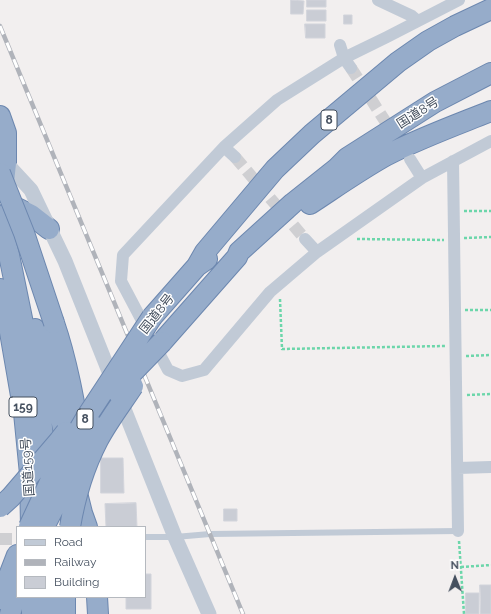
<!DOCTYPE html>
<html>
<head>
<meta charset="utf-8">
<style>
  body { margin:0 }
  #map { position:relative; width:491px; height:614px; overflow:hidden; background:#f2efef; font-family:Raleway,sans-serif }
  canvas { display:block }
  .legend { position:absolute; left:16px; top:526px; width:130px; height:72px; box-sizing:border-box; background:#fff; border:1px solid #b5b9bf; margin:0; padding:5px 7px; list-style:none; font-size:12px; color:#45505f }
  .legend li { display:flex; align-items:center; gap:8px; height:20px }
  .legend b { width:20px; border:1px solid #b5b9bf }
  .north { position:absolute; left:435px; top:558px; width:40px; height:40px; -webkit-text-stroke:3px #fff; paint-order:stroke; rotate:359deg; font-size:11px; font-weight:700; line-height:16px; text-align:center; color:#45505f }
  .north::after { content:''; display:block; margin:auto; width:14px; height:18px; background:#45505f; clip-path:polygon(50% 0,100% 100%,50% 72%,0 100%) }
</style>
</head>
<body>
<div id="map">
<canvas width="491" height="614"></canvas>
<ul class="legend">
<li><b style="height:5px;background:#c1cad6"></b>Road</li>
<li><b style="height:5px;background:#b0b3ba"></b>Railway</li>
<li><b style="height:11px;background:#cacdd5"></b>Building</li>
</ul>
<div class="north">N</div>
</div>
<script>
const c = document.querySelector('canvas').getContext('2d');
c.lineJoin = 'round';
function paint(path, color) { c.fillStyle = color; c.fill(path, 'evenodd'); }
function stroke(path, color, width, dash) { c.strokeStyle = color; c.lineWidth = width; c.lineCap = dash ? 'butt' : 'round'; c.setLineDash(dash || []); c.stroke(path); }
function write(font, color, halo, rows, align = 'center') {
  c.font = font + ' Raleway,"Noto Sans JP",sans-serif'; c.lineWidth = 3; c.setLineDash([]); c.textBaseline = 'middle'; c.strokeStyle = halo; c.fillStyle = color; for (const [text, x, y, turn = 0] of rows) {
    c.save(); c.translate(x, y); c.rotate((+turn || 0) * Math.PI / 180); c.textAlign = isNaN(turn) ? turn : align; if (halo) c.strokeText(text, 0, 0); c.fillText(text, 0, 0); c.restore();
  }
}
const building = new Path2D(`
  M 291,0 L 304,1 L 303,14 L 291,14 Z
  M 307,0 L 326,0 L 326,7 L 307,7 Z
  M 307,10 L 326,10 L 326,21 L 307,21 Z
  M 344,15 L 352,15 L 352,24 L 344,24 Z
  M 305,24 L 325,24 L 325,38 L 306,38 Z
  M 101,458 L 123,458 L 124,493 L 101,493 Z
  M 136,503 L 137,527 L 106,527 L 105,504 Z
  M 224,509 L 237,509 L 237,521 L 224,521 Z
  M 145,556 L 145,574 L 151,574 L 151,609 L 126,609 L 126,597 L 145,597 Z
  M 480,585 L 491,585 L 491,614 L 481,614 Z
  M 466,593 L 479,593 L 479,614 L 466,614 Z`);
paint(building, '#cacdd5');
stroke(building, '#d2d4db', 1);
stroke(new Path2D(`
  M 351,68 L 394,135
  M 235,157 L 305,239
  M 0,539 L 17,539`), '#cfcfd2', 12, [12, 6]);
const trunk = new Path2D(`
  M 0,116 L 6,133 L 6,163 L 3,192
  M 310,204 C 336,187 360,170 387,155 C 420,138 456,125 491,111
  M 6,215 L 13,206 L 31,215 L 49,229
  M 0,221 L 9,255 L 40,406 L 46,471
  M 197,266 L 205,252 L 275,169 L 312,134 L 398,62 L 428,41 L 455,26 L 491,9
  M 0,289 L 6,309 L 24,413 L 30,474 L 31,527
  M 152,317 L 197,266 L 207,259
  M 54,323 C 67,361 74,401 81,441
  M 35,329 L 51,375 L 68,450
  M 162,342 L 237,257 L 239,252 L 293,203 L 337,168 L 347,158 L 435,102 L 491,73
  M 76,489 L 82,513 L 87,527
  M 65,597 L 65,614
  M 97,597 L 98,614
  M 0,599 L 17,555
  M 10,614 L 17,592
  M 32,614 L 32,597
  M 48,614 L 50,597`);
stroke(trunk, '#6c87af', 22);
stroke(new Path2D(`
  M 464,211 L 491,211
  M 464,238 L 491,237
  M 357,239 L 444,240
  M 280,299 L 282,349 L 445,346
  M 465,310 L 491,310
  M 466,356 L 491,355
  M 467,395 L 491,394
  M 459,541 L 464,614
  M 461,567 L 491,565`), '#6cd6aa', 2.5, [3, 2]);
stroke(new Path2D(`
  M 145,537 L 175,537 L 210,534 L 458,531`), '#c1cad6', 6);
stroke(new Path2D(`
  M 378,0 L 412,16 L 418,21
  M 459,0 L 387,37 L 344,58 L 277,100 L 224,147 L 123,255 L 121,281 L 168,370 L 182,376 L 204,370 L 270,292 L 317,252 L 422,178 L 491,141
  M 340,45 L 344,58 L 351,68
  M 224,147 L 235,157
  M 410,159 L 422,178
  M 453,161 L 458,531
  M 305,239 L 317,252
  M 458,468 L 491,467`), '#c1cad6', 12);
stroke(new Path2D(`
  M 0,162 L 6,163 L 31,190 L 65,261 L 175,537 L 209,614`), '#c1cad6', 15);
stroke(trunk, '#96acca', 20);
const rail = new Path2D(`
  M 0,26 L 243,614`);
stroke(rail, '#b0b3ba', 4.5);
stroke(rail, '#fff', 3, [9]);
const trunkBridge = new Path2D(`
  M 0,173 L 24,233 L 54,323
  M 118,393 L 132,373 L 162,342
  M 0,507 L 11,497 L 59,441 L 66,432
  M 29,527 L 55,471 L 87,416 L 152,317
  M 44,527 L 96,427
  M 70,527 C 75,497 84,467 98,440 C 108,421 122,403 133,386`);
stroke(trunkBridge, '#6c87af', 22, []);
stroke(trunkBridge, '#96acca', 20);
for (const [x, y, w] of [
  [329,120,16],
  [23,407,28],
  [85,419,16]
]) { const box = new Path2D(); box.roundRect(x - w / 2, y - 10, w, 20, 3); c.fillStyle = '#fff'; c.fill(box); stroke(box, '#45505f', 1); }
write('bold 12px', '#45505f', null, [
  ["8",329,120],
  ["159",23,407],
  ["8",85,419]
]);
write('13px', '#45505f', '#fff', [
  ["国道8号",418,113,-32],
  ["国道8号",157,314,-52],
  ["国道159号",28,467,-94]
]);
</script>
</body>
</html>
